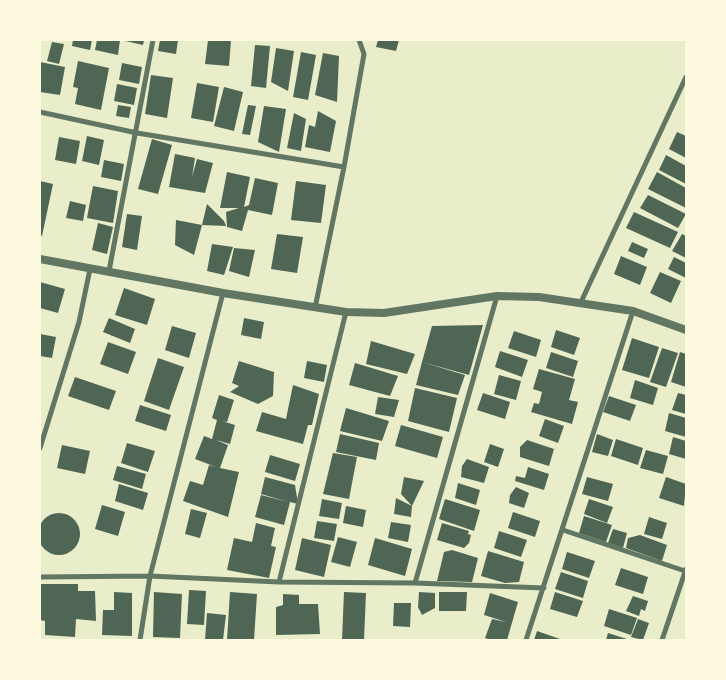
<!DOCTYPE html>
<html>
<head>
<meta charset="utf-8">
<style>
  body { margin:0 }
  #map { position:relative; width:726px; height:680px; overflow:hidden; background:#e9edc9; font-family:"Exo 2",sans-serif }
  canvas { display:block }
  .frame { position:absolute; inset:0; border:41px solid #fefae0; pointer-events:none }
</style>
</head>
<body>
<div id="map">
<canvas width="726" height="680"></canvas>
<div class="frame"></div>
</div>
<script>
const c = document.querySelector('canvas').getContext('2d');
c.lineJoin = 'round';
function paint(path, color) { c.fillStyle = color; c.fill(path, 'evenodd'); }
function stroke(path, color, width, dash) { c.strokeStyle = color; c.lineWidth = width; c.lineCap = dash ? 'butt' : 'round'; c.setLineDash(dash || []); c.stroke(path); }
paint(new Path2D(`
  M 73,40 L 92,40 L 90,50 L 72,46 Z
  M 97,40 L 120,40 L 118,55 L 95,50 Z
  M 121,40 L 144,40 L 143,45 Z
  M 160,40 L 178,40 L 176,54 L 158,51 Z
  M 208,40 L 231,40 L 229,66 L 205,64 Z
  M 378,40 L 399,40 L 396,51 L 376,47 Z
  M 52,42 L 64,44 L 59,64 L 47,61 Z
  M 255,45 L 270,46 L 266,88 L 251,86 Z
  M 276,48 L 294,51 L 288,91 L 271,82 Z
  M 301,52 L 316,55 L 308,100 L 293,97 Z
  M 323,53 L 339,56 L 337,102 L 315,95 Z
  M 78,61 L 109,68 L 101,110 L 75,104 L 78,88 L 73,87 Z
  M 40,62 L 65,67 L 60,95 L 40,92 Z
  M 122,63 L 142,67 L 139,84 L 119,80 Z
  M 151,75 L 173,78 L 167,118 L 145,114 Z
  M 197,83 L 219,87 L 213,122 L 191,118 Z
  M 117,84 L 137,88 L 134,105 L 114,101 Z
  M 224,87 L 243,92 L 234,131 L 214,126 Z
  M 118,105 L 131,107 L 129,118 L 116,116 Z
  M 248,105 L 256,106 L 250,135 L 242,134 Z
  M 264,106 L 286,109 L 279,152 L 258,142 Z
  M 318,111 L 336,121 L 330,152 L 305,147 L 309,125 L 315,127 Z
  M 294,113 L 306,119 L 301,151 L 287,148 Z
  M 677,132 L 686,136 L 686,158 L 669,149 Z
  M 87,136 L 104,140 L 99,165 L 82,161 Z
  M 59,137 L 80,141 L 76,164 L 55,160 Z
  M 152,139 L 172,145 L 158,194 L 138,189 Z
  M 175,154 L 195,158 L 192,177 L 197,159 L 213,163 L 205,193 L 169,187 Z
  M 666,155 L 686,166 L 686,184 L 659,170 Z
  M 104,160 L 124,164 L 121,181 L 101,177 Z
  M 227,172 L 250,177 L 244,207 L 249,205 L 255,178 L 278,183 L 272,215 L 248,210 L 242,231 L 227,227 L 226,212 L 239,208 L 220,208 Z
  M 657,172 L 686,188 L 686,208 L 648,189 Z
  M 40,181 L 53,184 L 42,236 L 40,235 Z
  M 296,181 L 326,185 L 321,223 L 291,220 Z
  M 93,186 L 118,191 L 113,223 L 87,218 Z
  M 648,195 L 686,214 L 678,228 L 640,208 Z
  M 70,201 L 86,205 L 83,221 L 66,218 Z
  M 207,204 L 224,221 L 226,226 L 202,225 Z
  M 634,212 L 678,232 L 670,248 L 626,228 Z
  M 127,214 L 142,216 L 137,250 L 122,247 Z
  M 176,220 L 202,225 L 194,255 L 175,245 Z
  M 98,223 L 113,227 L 107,254 L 92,250 Z
  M 277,234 L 303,237 L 297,273 L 271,269 Z
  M 682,234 L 686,236 L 686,258 L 672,251 Z
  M 632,242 L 648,249 L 644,258 L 628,251 Z
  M 212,244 L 233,247 L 224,275 L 207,271 Z
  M 234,248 L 255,250 L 249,277 L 229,271 Z
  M 621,256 L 647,267 L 640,285 L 614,274 Z
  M 674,257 L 686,263 L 686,278 L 668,269 Z
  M 660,272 L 681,281 L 671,303 L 650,293 Z
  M 40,282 L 65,289 L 58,313 L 40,308 Z
  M 124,288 L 155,299 L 147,325 L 115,315 Z
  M 109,318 L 135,329 L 130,343 L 103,332 Z
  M 244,318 L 264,322 L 261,339 L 241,335 Z
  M 483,325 L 469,375 L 422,362 L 432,326 Z
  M 172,326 L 196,333 L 189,358 L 165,350 Z
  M 556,330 L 580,338 L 574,355 L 551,347 Z
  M 514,331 L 541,340 L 536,357 L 508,348 Z
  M 40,334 L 56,337 L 52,358 L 40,356 Z
  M 632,338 L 659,347 L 649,378 L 622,370 Z
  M 371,341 L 415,354 L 407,374 L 366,364 Z
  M 108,342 L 136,352 L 128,374 L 100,364 Z
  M 662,348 L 678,353 L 666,387 L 650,382 Z
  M 500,351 L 528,360 L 522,377 L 495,367 Z
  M 551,352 L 578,361 L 573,377 L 546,368 Z
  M 680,352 L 686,354 L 686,387 L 671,382 Z
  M 158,358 L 184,367 L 169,410 L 144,401 Z
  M 239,361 L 274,372 L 273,396 L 258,404 L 230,392 L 239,386 L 232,383 Z
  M 307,361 L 327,365 L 324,382 L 304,378 Z
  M 422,362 L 465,375 L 458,395 L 416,385 Z
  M 355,363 L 398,376 L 390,396 L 349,385 Z
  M 539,369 L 575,379 L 569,400 L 578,402 L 572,424 L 531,412 L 534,403 L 539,404 L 542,392 L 533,389 Z
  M 499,375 L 521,381 L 516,400 L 494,394 Z
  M 75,377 L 116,391 L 109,410 L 68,396 Z
  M 635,380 L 658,388 L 653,405 L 630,398 Z
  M 293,385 L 319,394 L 312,425 L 308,425 L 303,444 L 256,431 L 262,412 L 286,419 Z
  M 415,388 L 457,398 L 449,432 L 408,421 Z
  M 483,393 L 510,402 L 505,419 L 477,410 Z
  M 678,393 L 686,395 L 686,414 L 672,410 Z
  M 219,395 L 234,400 L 227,422 L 222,421 L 235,425 L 230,444 L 216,440 L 228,445 L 220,468 L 239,472 L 228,517 L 183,501 L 190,481 L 203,485 L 209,465 L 216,467 L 195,459 L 204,436 L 212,439 L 217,420 L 212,418 Z
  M 609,396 L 636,405 L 630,421 L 603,412 Z
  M 378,397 L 399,400 L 394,417 L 375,414 Z
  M 140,405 L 171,415 L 166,431 L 135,421 Z
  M 346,408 L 389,421 L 382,441 L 340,431 Z
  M 669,413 L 686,418 L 686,437 L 665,431 Z
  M 545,419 L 564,426 L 558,443 L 539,436 Z
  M 401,425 L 443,437 L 437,458 L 395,446 Z
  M 340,434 L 379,443 L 376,460 L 336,452 Z
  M 597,434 L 613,440 L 608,456 L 592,452 Z
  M 673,437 L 686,441 L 686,459 L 669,454 Z
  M 616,439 L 643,448 L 638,465 L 611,456 Z
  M 527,440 L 554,449 L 549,466 L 520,457 L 520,447 Z
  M 127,443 L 155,451 L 148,472 L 121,463 Z
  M 490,444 L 504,449 L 498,467 L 484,462 Z
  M 62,445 L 90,451 L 85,474 L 57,468 Z
  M 646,450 L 668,456 L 663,474 L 640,468 Z
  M 333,453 L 357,457 L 349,499 L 323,494 Z
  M 270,455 L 300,464 L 295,481 L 265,472 Z
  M 467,459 L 489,467 L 484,483 L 461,477 L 462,466 Z
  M 117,466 L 146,474 L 142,489 L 113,480 Z
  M 528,467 L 549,474 L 544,490 L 515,481 L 516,476 L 525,478 Z
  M 265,477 L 295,485 L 298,504 L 290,502 L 284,525 L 255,517 L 261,495 L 288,502 L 261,494 Z
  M 404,477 L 424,481 L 412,506 L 401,494 Z
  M 587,477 L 613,484 L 608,501 L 582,494 Z
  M 666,477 L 686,484 L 684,506 L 659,498 Z
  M 458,483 L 480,490 L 476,505 L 455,498 Z
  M 119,484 L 148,493 L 143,510 L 115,501 Z
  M 516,487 L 529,493 L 524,508 L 509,503 L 510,495 Z
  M 396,498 L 412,506 L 411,517 L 394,514 Z
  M 322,499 L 342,503 L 339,519 L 319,516 Z
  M 445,499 L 480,510 L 474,531 L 439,519 Z
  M 589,499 L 613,507 L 607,523 L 584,514 Z
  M 102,505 L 125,512 L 118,536 L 95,529 Z
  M 346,506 L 366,510 L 363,527 L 343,523 Z
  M 191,509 L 207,513 L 200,538 L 185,534 Z
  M 513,512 L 540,521 L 535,537 L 508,528 Z
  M38 534a21 21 0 1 1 42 0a21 21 0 1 1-42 0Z
  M 584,516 L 612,525 L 606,542 L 579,533 Z
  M 649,517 L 667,523 L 662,539 L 644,534 Z
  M 317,521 L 337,524 L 334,541 L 314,538 Z
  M 391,522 L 411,525 L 408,542 L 388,538 Z
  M 256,523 L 275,528 L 271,546 L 276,547 L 269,578 L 227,570 L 234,538 L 252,542 Z
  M 442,523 L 469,531 L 468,534 L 471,535 L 469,543 L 464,548 L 437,540 Z
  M 613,529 L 627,533 L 623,548 L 608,543 Z
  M 499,531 L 527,540 L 521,557 L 494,548 Z
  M 640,535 L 667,545 L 662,561 L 626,548 L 628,538 Z
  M 338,537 L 357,542 L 350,567 L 331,562 Z
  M 302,538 L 331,545 L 324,577 L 295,570 Z
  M 375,538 L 412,549 L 405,576 L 368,565 Z
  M 452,550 L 478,558 L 472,582 L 437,581 L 444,552 Z
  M 488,551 L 524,562 L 519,582 L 505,583 L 481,576 Z
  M 567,552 L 595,561 L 589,578 L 562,569 Z
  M 621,568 L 648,577 L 643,594 L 615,585 Z
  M 561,572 L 588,581 L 583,598 L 555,589 Z
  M 40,584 L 78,584 L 78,591 L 95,591 L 96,621 L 76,619 L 75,637 L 45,635 L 45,621 L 40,620 Z
  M 189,590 L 206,591 L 204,625 L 187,624 Z
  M 114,592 L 132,593 L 132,636 L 102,635 L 103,610 L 114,610 Z
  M 154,592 L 182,594 L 180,638 L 153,637 Z
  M 230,592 L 257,594 L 254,640 L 227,640 Z
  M 344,592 L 366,593 L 364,640 L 342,640 Z
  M 419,592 L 435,593 L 435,608 L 422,615 L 418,607 Z
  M 439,592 L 467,592 L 466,611 L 439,611 Z
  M 555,592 L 583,601 L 577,617 L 550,609 Z
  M 490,593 L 518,602 L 507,640 L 491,640 L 485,638 L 492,619 L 506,622 L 484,615 Z
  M 283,594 L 299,595 L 299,604 L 318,604 L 320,634 L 276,635 L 276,607 L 283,605 Z
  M 633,596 L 648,601 L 645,611 L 641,609 L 639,616 L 626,611 Z
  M 394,603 L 411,603 L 410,627 L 393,626 Z
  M 609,609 L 637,618 L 631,635 L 604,626 Z
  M 207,613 L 226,615 L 223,640 L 205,640 Z
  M 638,619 L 649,623 L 643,640 L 631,637 Z
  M 537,631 L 563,640 L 534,640 Z
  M 608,633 L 630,640 L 606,640 Z`), '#4f6655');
stroke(new Path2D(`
  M 40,112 L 137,133 L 344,167
  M 109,271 L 153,40
  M 581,302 L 686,77
  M 315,308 L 344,167 L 364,54 L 359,40
  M 40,448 L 79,322 L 90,269
  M 563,530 L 685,571
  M 40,577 L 150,576 L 279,582 L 415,583 L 544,588
  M 279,582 L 346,312
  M 415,583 L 497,296
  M 140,640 L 150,576 L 223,293
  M 526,640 L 633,311
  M 662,640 L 686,569`), '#617663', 5);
stroke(new Path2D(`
  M 40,259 L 223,293 L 346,312 L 384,313 L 497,296 L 539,297 L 633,311 L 686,330`), '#617663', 8);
</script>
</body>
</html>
